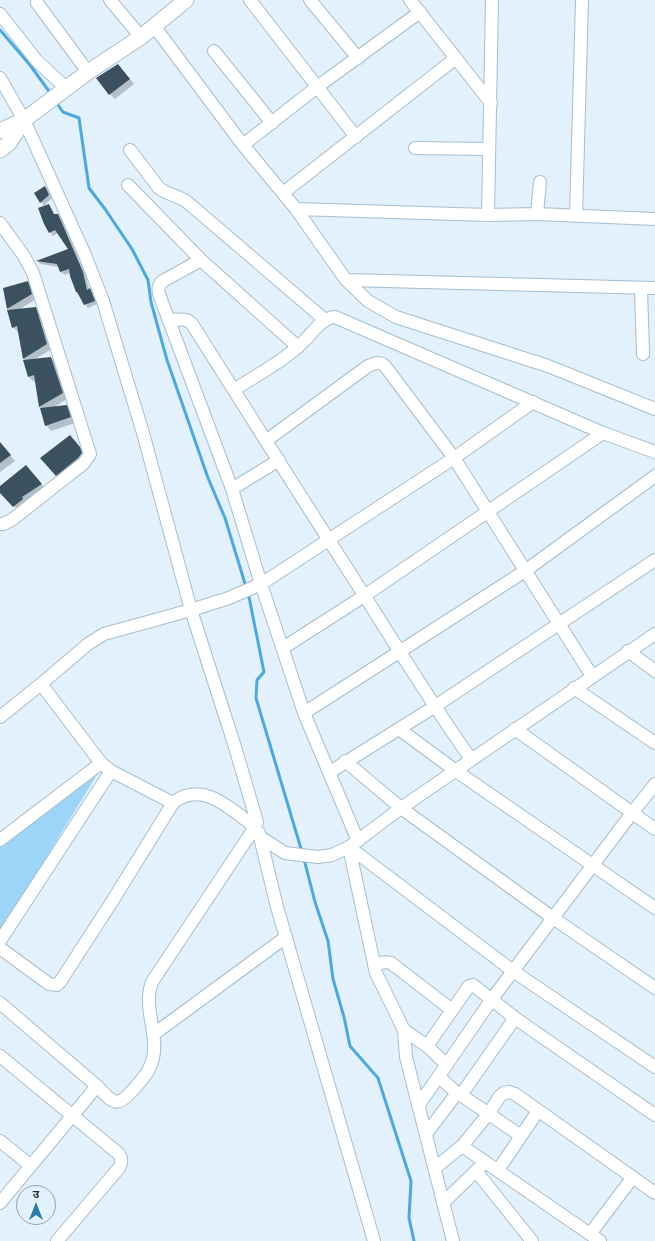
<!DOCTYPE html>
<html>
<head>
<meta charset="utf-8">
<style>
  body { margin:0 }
  #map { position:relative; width:655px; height:1241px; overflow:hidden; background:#e2f1fb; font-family:Commissioner,"Noto Sans Devanagari",sans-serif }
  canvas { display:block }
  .north { position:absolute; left:16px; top:1185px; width:40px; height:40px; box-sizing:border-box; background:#e2f1fb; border:1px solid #96a3ac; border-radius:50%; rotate:0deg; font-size:11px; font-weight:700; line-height:16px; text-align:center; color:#252f35 }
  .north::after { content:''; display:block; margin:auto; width:14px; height:18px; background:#277cac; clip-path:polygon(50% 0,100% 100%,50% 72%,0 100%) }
</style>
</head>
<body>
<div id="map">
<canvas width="655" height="1241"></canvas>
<div class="north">उ</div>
</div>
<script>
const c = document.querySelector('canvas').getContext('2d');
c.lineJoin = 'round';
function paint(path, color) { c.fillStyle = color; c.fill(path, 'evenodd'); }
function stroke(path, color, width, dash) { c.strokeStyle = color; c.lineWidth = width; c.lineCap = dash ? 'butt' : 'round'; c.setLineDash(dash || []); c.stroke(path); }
paint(new Path2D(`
  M 100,770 L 0,933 L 0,846 Z`), '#9dd5f9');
paint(new Path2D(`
  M 118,65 L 134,84 L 115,99 L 110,94 Z
  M 45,187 L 48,190 L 52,198 L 44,206 L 35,193 Z
  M 49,205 L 55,215 L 58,215 L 61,218 L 86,276 L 89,289 L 93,293 L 97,304 L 88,308 L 85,304 L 80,295 L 76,292 L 71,272 L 65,275 L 61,272 L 59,267 L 41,264 L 38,262 L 70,249 L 58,233 L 53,236 L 50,232 Z
  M 27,282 L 33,288 L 36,299 L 20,309 L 35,308 L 41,313 L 52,349 L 35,359 L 51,358 L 56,363 L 68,398 L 53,408 L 66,406 L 72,411 L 75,423 L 51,431 L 46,425 L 42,409 L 40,407 L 36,381 L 34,382 L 29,377 L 24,361 L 26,361 L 23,358 L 18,332 L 13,327 L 9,310 L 8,309 Z
  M 75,441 L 85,454 L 62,480 L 57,475 Z
  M 0,443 L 15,461 L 0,472 Z
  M 31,472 L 46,490 L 19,511 L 0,491 L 0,488 Z`), '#0003');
stroke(new Path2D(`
  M 0,30 L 30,65 L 51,94
  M 56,102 L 63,112 L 79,118 L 89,188 L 105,209 L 132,249 L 148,280 L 151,302 L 167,360 L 208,478 L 225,518 L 246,587
  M 248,592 L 264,672 L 257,680 L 256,698 L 302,852
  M 304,859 L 315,902 L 328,941 L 333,979 L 344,1017 L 350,1046 L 378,1078 L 411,1181 L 409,1218 L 414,1241`), '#4ba9e0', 3);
paint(new Path2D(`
  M 118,64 L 130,79 L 109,95 L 96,78 Z
  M 45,186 L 49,195 L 40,203 L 34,193 Z
  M 49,204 L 54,214 L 58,214 L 83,272 L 87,290 L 90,288 L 95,301 L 84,305 L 77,292 L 76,292 L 70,276 L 69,269 L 60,272 L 57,264 L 36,261 L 68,249 L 55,230 L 49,233 L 44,224 L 38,208 Z
  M 28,281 L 32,294 L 7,309 L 3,288 Z
  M 36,307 L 47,344 L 23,359 L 17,326 L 12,328 L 7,310 Z
  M 51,357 L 63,393 L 39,407 L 34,375 L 28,377 L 23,360 Z
  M 67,405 L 71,417 L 45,426 L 40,408 Z
  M 70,435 L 80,447 L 82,453 L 78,458 L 56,476 L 40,458 Z
  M 0,442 L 11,455 L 0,463 Z
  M 26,465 L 42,484 L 22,497 L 23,499 L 13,507 L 0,493 L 0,486 Z`), '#3c5160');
const minor = new Path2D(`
  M 110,0 L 141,37
  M 250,0 L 356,137
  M 310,0 L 358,58
  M 410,0 L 491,103
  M 37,3 L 88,72
  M 0,14 L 37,61 L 66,88
  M 154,26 L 243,145 L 296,209 L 346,280 L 368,301 L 396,317 L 548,366 L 655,409
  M 214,51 L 272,123
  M 0,78 L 24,120 L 85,255 L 103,301 L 143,433 L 191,610 L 235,747 L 257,822 L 255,827 L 152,982 C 141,1011 164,1041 149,1069 C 145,1077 138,1084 132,1091 C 115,1110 112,1101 97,1086 L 0,1003
  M 243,145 L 317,87 L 420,12
  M 415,148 L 489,149
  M 130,150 L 159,188 C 166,194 176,195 186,201 L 325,320
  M 128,185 L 201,260 L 298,347
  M 283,193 L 456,58
  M 296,209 L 488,215 L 537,214 L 655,219
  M 537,214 L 540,182
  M 488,215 L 492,0
  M 576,216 L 582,0
  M 0,223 L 24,256 L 33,273 L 90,454 L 84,463 L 13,519 L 4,524 L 0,524
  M 201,260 L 163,281 C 158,285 158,288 159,294 L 232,489 L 261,584 L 304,713 L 358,841
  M 346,280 L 655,288
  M 641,288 L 643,354
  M 168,320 C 177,320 186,317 192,324 C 250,415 306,505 364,595 C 399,650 433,706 471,759
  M 234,390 C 258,374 284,361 304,341 C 313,332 323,317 335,317 L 603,433 L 655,452
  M 267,440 L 368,366 C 375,363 379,361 385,366 L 454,458 L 592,676
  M 232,489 L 279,460
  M 283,648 L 364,596 L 603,433
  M 628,651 L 655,671
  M 41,684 L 101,763 L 111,771 L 173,803
  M 574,688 L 655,743
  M 304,713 L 525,571 L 655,476
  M 0,717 L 41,684 L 88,644 L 104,634 L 191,610 L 229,598 L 261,584 L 454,458 L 533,402
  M 399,729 L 456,771 L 655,908
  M 515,729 L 655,829
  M 345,761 L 401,808 L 553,918 L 655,988
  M 330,772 L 434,707 L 655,560
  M 259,833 L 277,907 L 374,1241
  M 260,837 L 285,853 L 318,857 L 332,855 L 349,847 L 401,808 L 655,634
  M 0,840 L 101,763
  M 349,847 L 376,973 L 404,1030 L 406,1057 L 453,1241
  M 349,847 L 513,971 L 655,1067
  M 0,941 L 111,771
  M 0,948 L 49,984 L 57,985 L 60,982 L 113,900 L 173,803 C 202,779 232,810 255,827
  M 374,965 C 380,963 385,961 391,963 L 452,1010
  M 404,1030 L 427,1046 L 447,1065
  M 154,1034 L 286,937
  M 427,1046 L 469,986 L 473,985 L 515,1018
  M 0,1056 L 119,1154 C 122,1159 122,1162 119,1168 L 57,1241
  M 439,1077 L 457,1093
  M 461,1095 L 521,1136
  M 418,1106 L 492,999 L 632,813 L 655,784
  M 426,1134 L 457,1093 L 461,1095 L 515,1018 L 655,1115
  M 0,1141 L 31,1166
  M 462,1146 L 600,1241
  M 435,1168 L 462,1146 L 489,1113 L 500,1096 L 504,1093 L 509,1092 L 515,1094 L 655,1193
  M 498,1170 L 538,1111
  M 476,1171 L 532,1241
  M 0,1203 L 97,1086
  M 443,1203 L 481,1166
  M 590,1234 L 633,1177`);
const tertiary = new Path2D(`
  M 0,131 L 24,120 L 88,72 L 141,37 L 186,0
  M 0,150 L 9,143 L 24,120`);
stroke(minor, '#a6bece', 14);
stroke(tertiary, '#a6bece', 17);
stroke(minor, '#fff', 12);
stroke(tertiary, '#fff', 15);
</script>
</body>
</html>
